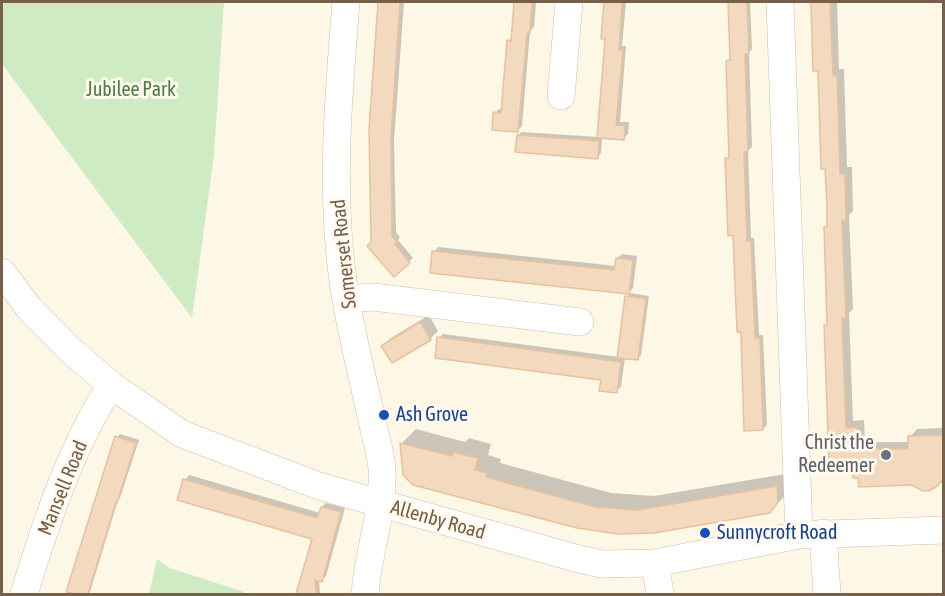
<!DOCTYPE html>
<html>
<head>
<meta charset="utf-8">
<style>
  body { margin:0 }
  #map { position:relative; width:945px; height:596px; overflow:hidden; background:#fdf7e6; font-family:"Asap Condensed",sans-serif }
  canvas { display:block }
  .frame { position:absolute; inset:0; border:3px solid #775f4a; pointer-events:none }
</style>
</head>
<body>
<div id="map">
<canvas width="945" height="596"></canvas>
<div class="frame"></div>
</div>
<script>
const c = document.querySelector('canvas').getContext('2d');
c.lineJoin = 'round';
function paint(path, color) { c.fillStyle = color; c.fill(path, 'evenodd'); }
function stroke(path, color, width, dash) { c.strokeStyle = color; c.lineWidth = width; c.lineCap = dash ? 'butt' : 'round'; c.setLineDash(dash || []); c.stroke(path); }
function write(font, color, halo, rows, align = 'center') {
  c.font = font + ' "Asap Condensed",sans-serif'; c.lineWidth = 6; c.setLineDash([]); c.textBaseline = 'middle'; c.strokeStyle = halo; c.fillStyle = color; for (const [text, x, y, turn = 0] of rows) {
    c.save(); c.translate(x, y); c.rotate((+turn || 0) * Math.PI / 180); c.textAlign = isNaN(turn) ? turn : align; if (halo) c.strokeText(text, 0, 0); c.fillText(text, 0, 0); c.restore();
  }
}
paint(new Path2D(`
  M 2,2 L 224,2 L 214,155 L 192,318 L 2,64 Z
  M 157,559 L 170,568 L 244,592 L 244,594 L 149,594 Z`), '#cfebc4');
paint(new Path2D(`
  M 380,2 L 404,2 L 394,141 L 396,232 L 400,237 L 398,240 L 413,258 L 394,274 L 373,242 L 371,130 Z
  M 516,2 L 536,2 L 534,27 L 530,31 L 522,126 L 517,131 L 495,113 L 499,109 L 503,109 L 509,41 L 513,37 Z
  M 605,2 L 626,2 L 622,46 L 626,46 L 620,122 L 629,122 L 628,134 L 624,138 L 602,136 L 601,153 L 597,157 L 518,135 L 522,132 L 598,137 L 607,37 L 602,37 Z
  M 729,2 L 750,2 L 752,49 L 749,52 L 752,147 L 748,150 L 751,238 L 754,238 L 759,335 L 763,335 L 767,425 L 763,429 L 742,331 L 727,159 L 731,155 L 728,61 L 731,58 Z
  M 812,2 L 837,2 L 839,69 L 844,69 L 847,167 L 852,167 L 853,211 L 849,215 L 853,309 L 849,313 L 853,421 L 864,420 L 865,442 L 910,442 L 910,437 L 917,429 L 944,428 L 944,478 L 854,459 L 830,460 L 825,326 L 828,322 L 825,228 L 829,224 L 819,69 L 815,69 Z
  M 438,247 L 616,266 L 617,258 L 622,254 L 637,256 L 633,288 L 629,293 L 434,252 Z
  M 630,293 L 649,296 L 641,355 L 638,359 L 625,357 L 621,387 L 616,391 L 602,379 L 439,338 L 443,334 L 619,357 L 627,297 Z
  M 429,315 L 438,331 L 430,339 L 383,346 L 391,338 Z
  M 416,429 L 465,442 L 469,438 L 491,444 L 488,455 L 501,459 L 500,463 L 611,493 L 654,496 L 791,473 L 785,496 L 770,511 L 618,533 L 401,444 Z
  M 120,434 L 139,440 L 120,498 L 118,500 L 90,592 L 88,594 L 67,594 L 117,437 Z
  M 189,475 L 320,513 L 322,507 L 326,503 L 345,508 L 326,576 L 321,580 L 319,580 L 320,594 L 296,594 L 296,589 L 300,585 L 314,537 L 185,480 Z`), '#0003');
const building = new Path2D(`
  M 378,2 L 400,2 L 391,138 L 392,236 L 397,242 L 395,244 L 410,263 L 394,277 L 367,246 L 371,242 L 369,129 Z
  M 514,2 L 532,2 L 530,33 L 527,33 L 518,132 L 492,130 L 493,112 L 501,113 L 507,40 L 511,41 Z
  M 604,2 L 622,2 L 619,50 L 623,50 L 616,125 L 625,126 L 624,140 L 597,138 L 605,39 L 601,39 Z
  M 728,2 L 747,2 L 749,54 L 745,54 L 748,152 L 744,152 L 747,241 L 751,241 L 755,338 L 760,338 L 763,430 L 744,431 L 741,332 L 737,332 L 733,235 L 728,236 L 725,158 L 729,158 L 726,61 L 730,60 Z
  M 811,2 L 830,2 L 833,76 L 837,76 L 840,174 L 845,174 L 846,220 L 842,220 L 846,318 L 842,318 L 846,428 L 857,427 L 858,449 L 908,449 L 908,436 L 944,435 L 944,479 L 937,486 L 929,491 L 923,491 L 912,485 L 859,487 L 858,478 L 853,478 L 852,460 L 829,462 L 824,325 L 827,325 L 824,227 L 827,227 L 827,205 L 825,169 L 821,169 L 818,71 L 813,71 Z
  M 517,135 L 599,141 L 598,159 L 515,152 Z
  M 432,251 L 614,270 L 616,258 L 633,260 L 629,294 L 430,273 Z
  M 625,296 L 646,299 L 638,360 L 617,358 Z
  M 420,322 L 431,340 L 392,363 L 381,346 Z
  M 437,337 L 621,362 L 617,393 L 599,391 L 601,380 L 435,358 Z
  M 115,436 L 136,443 L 117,503 L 116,502 L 88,594 L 76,594 L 66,592 Z
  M 400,443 L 452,456 L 453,452 L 478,458 L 475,470 L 487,473 L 486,477 L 595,507 L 638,510 L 777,486 L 778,502 L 770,513 L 654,533 L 618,534 L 577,528 L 413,485 L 403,475 Z
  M 183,479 L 317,518 L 321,507 L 341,512 L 322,582 L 315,580 L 316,594 L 296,594 L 312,539 L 177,500 Z`);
paint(building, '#f3d9bd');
stroke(building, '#e6c29d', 1.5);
const minor = new Path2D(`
  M 346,2 C 338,100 329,202 346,300 C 353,340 363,380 372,420 C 375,436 381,453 382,469 C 384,511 368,553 365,594
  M 780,2 L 799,535
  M 561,96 L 569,2
  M 2,272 L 29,308 L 68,348 L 111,385 L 182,434 L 319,486 L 575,558 L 601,564 L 655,563 L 799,535 L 944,530
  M 346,299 L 373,297 L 580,322
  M 823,533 L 827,594
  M 655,563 L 660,594
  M 24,594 C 46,523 70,449 111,385`);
stroke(minor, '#cfbfac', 28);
stroke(minor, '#fff', 27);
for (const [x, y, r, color] of [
  [384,415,6,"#1a4fb4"],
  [886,455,6,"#6b7280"],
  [705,533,6,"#1a4fb4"]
]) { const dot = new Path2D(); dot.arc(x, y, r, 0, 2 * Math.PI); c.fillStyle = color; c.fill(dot); stroke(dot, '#fffaed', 2); }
write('20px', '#4c7d42', '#fffaed', [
  ["Jubilee Park",131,90]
]);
write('20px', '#775f4a', '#fffaed', [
  ["Somerset Road",344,254,-96],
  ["Mansell Road",63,488,-68],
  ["Allenby Road",438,520,16]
]);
write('20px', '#164399', '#fffaed', [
  ["Ash Grove",396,415],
  ["Sunnycroft Road",717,533]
], 'left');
write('20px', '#5b616d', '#fffaed', [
  ["Christ the",874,443],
  ["Redeemer",874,466]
], 'right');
</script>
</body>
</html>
